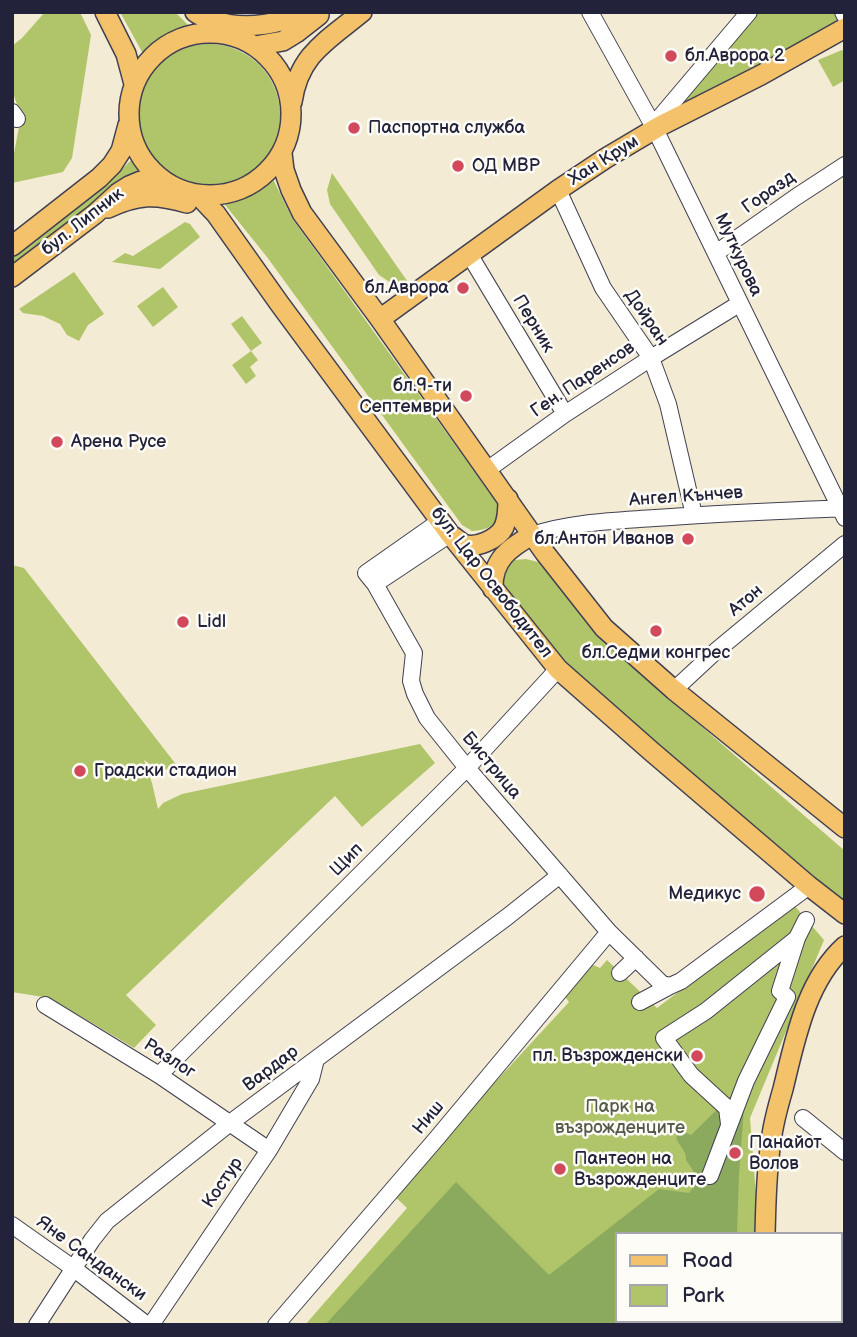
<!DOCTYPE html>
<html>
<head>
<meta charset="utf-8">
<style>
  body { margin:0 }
  #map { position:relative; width:857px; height:1337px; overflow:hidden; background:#f3ebd4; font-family:"Balsamiq Sans",sans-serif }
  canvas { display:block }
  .frame { position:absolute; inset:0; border:14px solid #22223b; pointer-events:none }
  .legend { position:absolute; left:615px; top:1232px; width:228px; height:91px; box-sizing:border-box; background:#fdfcf7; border:2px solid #a5a5ac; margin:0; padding:9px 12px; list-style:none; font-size:21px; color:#22223b }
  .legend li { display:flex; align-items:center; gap:14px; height:35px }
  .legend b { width:35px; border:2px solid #a5a5ac }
</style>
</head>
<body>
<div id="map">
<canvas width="857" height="1337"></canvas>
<div class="frame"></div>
<ul class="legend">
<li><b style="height:9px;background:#f3c26a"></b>Road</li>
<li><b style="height:19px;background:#b0c569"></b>Park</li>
</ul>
</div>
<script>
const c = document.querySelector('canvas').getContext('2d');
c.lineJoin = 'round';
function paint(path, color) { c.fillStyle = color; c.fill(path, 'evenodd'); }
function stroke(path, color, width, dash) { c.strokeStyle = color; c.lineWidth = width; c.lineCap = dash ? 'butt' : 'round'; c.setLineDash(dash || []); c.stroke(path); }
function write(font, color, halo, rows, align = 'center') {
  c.font = font + ' "Balsamiq Sans",sans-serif'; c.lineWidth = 5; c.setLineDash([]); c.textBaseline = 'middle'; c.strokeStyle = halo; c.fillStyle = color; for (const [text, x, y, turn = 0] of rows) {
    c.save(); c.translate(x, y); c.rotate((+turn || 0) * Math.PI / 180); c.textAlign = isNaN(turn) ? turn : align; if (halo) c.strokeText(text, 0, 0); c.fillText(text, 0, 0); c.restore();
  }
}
paint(new Path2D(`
  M 45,12 L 80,12 L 91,35 L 72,158 L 63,172 L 12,183 L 12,164 L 21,116 L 12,90 L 12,46 L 22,38 Z
  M 120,12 L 175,12 L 191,28 L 162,41 L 146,59 Z
  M 749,12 L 843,12 L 845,28 L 655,129 Z
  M138 115a71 71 0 1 1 142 0a71 71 0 1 1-142 0Z
  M 842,50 L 845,53 L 845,80 L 833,87 L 818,60 Z
  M 134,157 L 142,169 L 121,182 L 12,265 L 12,257 C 54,225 98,195 134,157 Z
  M 332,173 L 410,285 L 391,283 L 379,275 L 330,204 L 327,190 Z
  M 273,179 L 292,218 L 497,503 C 500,523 492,530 472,531 L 462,525 L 267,257 L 222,201 C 244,199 258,195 273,179 Z
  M 185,222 L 190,224 L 200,237 L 160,269 L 112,262 L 125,253 L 133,256 Z
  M 74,272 L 104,314 L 88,325 L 79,341 L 67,335 L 60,324 L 43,316 L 23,313 L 19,309 Z
  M 163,287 L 178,307 L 153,327 L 137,306 Z
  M 242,316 L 262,343 L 251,351 L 258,360 L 250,367 L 256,376 L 246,384 L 232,365 L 251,351 L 231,324 Z
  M 526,559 L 538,562 L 549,572 L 610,647 L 845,851 L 845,907 L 564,663 L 509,599 L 502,580 L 502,572 L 509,564 L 515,560 Z
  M 12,565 L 24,568 L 178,767 C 161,772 158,770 144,760 L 152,783 L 158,809 L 163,803 L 182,794 L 420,744 L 435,763 L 362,827 L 335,796 L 126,995 L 156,1025 L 134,1048 L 50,998 L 12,992 Z
  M 794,905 L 824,940 L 750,1118 L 759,1234 L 617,1234 L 617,1321 L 758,1321 L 758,1325 L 305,1325 L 407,1208 L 392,1194 L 569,1002 L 562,993 L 591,964 L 600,968 L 607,960 L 657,1008 Z`), '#b0c569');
paint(new Path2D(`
  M 746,1081 L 739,1174 L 737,1234 L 617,1234 L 617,1321 L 736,1321 L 736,1325 L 325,1325 L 456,1182 L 549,1275 L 659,1189 L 689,1193 C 701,1179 695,1174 686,1160 C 687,1150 678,1146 676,1137 L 682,1131 L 691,1135 Z`), '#8caa5d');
const minor = new Path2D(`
  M 590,12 L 655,129 L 845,518
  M 843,12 L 845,16
  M 12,112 L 17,119
  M 660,126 L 661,116 L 749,12
  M 558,190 L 603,288 L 651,358 L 668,404 L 694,515
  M 716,253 L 796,197 L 845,165
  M 469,254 L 565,414
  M 487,470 L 565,414 L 651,358 L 739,304
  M 440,521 L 366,573 L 375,584 L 414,653 L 411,681 L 415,694 L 427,718 L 467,768 L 609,932 L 662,984 L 670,986 L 681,981 L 809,886
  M 532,535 C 571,522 614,521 655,518 C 718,513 782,511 845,508
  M 375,584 L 450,534
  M 674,690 L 716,651 L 845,544
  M 620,973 L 636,958
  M 640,1002 L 670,986
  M 45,1005 L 159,1075 L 269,1150
  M 159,1075 L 467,768 L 558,669
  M 803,1118 L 845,1152
  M 729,1124 L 727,1108 L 691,1075 L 664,1038 L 706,1011 L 796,939
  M 710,1176 L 746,1081 L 787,997 L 780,991 L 797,938 L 806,920
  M 12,1225 L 73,1268 L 147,1325
  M 817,1321 L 820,1325
  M 37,1325 L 92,1240 L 107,1221 L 230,1123 L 507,917 L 560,875
  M 153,1325 L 155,1319 L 269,1150 L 311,1079 L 316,1059
  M 276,1325 L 437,1138 L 609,932`);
const major = new Path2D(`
  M 105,12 L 126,54 L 134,84
  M 195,12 C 201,17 208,19 215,21 C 248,32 281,22 313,12
  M129 114a81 81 0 1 1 162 0a81 81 0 1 1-162 0Z
  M 255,46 L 283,41 L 296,33 L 319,15
  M 292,102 C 299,54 327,41 362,12
  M 282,153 L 284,170 L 291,190 L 302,213 L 380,319 L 545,553 L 604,628 L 674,690 L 845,828
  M 198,195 L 216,214 L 279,303 L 450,534 L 558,669 L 651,751 L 809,886 L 845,914
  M 108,208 C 139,194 155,194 187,203
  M 12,246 L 99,178 L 112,165 L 121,151 L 128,125
  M 12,277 L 95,214 L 118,193 L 129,186 L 141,181 L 159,178
  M 380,319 L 558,190 L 606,158 L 660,126 L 761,75 L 845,28
  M 454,537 C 455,538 462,543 463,544 C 476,549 498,539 504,527 C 508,518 508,509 508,499
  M 493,589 C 492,560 509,548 532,535
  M 765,1234 C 766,1203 766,1172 771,1142 C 773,1123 778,1106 783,1089 C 795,1040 806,981 845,946
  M 761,1325 L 762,1321`);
stroke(minor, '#414052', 18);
stroke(major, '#414052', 22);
stroke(minor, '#fff', 16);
stroke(major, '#f3c26a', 19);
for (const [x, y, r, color] of [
  [671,56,7,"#d1495b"],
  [354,128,7,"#d1495b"],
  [458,166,7,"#d1495b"],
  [463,288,7,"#d1495b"],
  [466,396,7,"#d1495b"],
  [57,442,7,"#d1495b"],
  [688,539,7,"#d1495b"],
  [183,622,7,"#d1495b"],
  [656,631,7,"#d1495b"],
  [80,771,7,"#d1495b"],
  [757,894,9,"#d1495b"],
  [697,1056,7,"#d1495b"],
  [735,1153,7,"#d1495b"],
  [560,1169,7,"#d1495b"]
]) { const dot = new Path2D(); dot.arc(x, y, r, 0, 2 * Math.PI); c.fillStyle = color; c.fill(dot); stroke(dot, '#fdfcf7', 2.5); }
write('18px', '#22223b', '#fdfcf7', [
  ["бл.Аврора 2",685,56],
  ["Паспортна служба",368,128],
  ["ОД МВР",472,166],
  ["бл.Аврора",449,288,"right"],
  ["бл.9-ти",452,386,"right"],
  ["Септември",452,407,"right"],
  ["Арена Русе",71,442],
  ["бл.Антон Иванов",674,539,"right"],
  ["Lidl",197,622],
  ["бл.Седми конгрес",656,653,"center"],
  ["Градски стадион",94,771],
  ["Медикус",741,894,"right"],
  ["пл. Възрожденски",683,1056,"right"],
  ["Панайот",749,1143],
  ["Волов",749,1164],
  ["Пантеон на",574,1159],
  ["Възрожденците",574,1180]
], 'left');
write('18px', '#22223b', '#fdfcf7', [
  ["Хан Крум",604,161,-32],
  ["Горазд",769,193,-35],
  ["бул. Липник",83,222,-38],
  ["Муткурова",738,255,65],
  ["Дойран",646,318,56],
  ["Перник",533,324,59],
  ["Ген. Паренсов",583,380,-34],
  ["Ангел Кънчев",686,497,-4],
  ["бул. Цар Освободител",491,583,52],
  ["Атон",746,601,-40],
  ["Бистрица",491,766,50],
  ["Щип",347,860,-45],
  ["Разлог",169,1059,33],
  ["Вардар",271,1069,-37],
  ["Ниш",429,1118,-50],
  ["Костур",223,1183,-56],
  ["Яне Сандански",91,1259,36]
]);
write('18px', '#545b4b', '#fdfcf7', [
  ["Парк на",620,1107],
  ["възрожденците",620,1128]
]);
</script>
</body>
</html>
